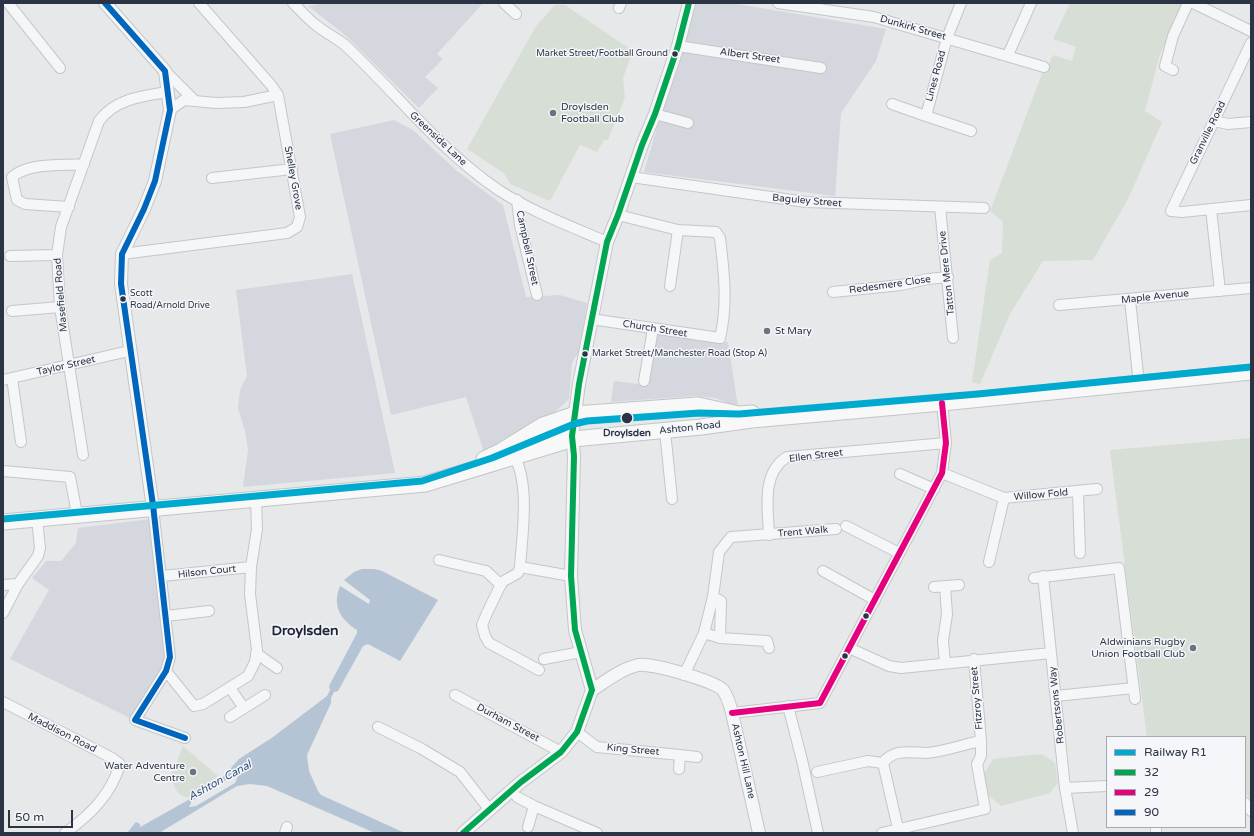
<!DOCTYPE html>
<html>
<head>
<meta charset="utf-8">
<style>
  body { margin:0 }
  #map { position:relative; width:1254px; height:836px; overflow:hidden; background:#e6e8ea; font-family:"Varela Round",sans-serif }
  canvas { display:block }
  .frame { position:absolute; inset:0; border:4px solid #2b3445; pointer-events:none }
  .legend { position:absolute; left:1106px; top:736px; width:140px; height:92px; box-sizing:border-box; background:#f4f6f9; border:1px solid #a4a8b1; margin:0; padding:5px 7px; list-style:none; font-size:12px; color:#2b3445 }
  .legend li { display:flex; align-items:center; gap:8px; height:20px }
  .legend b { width:20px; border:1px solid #a4a8b1 }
  .scale { position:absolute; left:8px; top:810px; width:65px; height:18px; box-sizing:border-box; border:2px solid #2b3445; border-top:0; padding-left:5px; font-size:12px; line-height:14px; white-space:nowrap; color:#2b3445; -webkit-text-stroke:3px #f4f6f9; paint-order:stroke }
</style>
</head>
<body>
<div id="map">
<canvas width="1254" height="836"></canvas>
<div class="frame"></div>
<ul class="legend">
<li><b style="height:5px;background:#00a9ce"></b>Railway R1</li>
<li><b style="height:5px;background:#00a651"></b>32</li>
<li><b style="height:5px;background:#e5007d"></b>29</li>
<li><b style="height:5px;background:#0065bd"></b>90</li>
</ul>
<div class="scale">50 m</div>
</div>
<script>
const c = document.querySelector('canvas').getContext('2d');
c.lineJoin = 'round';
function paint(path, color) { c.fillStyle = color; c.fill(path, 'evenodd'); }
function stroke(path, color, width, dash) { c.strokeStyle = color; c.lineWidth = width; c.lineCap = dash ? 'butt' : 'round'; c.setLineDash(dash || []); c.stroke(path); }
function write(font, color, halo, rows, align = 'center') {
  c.font = font + ' "Varela Round",sans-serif'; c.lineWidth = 3; c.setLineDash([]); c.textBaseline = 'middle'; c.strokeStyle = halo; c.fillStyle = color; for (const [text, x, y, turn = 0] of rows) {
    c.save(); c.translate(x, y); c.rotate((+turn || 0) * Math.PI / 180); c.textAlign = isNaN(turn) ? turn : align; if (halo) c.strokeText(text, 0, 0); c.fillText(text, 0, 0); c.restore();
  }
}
paint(new Path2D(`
  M 317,3 L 483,3 L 437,54 L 443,59 L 425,77 L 438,88 L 419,108 L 345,35 L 308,6 L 316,5 Z
  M 694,3 L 731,3 L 886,29 L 876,61 L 841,113 L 835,196 L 644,172 Z
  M 394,120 L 413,130 L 457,171 L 503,205 L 526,297 L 560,295 L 587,303 L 580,351 L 572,362 L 569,399 L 552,415 L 484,452 L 466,397 L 391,415 L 330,134 Z
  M 352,274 L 395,473 L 243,487 L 248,450 L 245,431 L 238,408 L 240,390 L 247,376 L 236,290 Z
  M 657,331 L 728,342 L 738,407 L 715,398 L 695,396 L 611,402 L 614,381 L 648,385 Z
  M 151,519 L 166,655 L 160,671 L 130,718 L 10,659 L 49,590 L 32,578 L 46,561 L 61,561 L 76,543 L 78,528 Z`), '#d4d7dd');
paint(new Path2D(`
  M 1070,3 L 1184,3 L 1160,54 L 1145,111 L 1162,122 L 1128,199 L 1093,260 L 1043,261 L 1010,314 L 980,384 L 972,382 L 990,260 L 1002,253 L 1003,222 L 990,211 L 1042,74 L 1046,71 L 1053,55 L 1072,61 L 1076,47 L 1053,39 Z
  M 555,5 L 565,5 L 633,51 L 623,78 L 625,97 L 608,140 L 604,140 L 597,152 L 580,145 L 550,201 L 510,184 L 504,173 L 467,149 L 536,26 Z
  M 1251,438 L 1251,800 L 1245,793 L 1245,737 L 1147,737 L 1110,450 Z
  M 183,746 L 218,776 L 187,798 L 178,793 L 169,776 L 174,770 Z
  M 1042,754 L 1055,763 L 1058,783 L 1050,793 L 1001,806 L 987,794 L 983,776 L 993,759 Z`), '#d6ded6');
paint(new Path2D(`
  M 362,569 L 374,569 L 382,571 L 438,600 L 400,661 L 368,644 L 363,646 L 338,691 L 334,692 L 331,698 L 331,703 L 307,755 L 309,771 L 318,791 L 321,795 L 405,833 L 375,833 L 267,786 L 250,784 L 237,786 L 159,833 L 127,833 L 136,822 L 140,824 L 140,827 L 142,826 L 190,799 L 223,777 L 239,759 L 273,737 L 327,696 L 330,690 L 329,686 L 357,633 L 357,630 C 340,619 332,606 340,586 L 369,604 L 370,600 L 344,580 L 354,572 ZM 232,776 L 238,776 L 235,783 L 196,806 L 189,807 L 192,801 Z`), '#b4c4d5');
const minor = new Path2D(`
  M 8,3 L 60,68
  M 293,3 C 301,11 309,20 317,26 C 326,33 336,38 345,45 C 396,93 439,149 497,189 C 530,211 570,226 607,242
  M 504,3 L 516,14
  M 778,3 L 874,17 L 1044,67
  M 961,3 L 947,38 L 926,116 L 971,131
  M 1193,3 L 1251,31
  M 619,8 L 621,3
  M 1251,43 L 1171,211 L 1182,212 L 1251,205
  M 678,46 L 821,68
  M 1008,55 L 1031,3
  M 1173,70 L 1165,66 L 1173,36 L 1188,3
  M 165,71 L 195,101
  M 892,104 L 926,116
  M 170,110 L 184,100 L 216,103 L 244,102 L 278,95
  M 655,114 L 688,123
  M 1214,121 L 1228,124 L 1251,122
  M 631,177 L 806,202 L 984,208
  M 212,178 L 292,169
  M 517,200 L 520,225 L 537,295
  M 69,207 L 25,204 L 17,200 L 12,177 C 30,162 62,166 84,164
  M 940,207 L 953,338
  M 1211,209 L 1220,291
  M 122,254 L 287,233 L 297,227 L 300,217 L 278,95 L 271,85 L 199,3
  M 10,256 L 57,255
  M 670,286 L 678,230
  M 833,292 L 901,285 L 928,279 L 948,277
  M 1130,300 L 1139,384
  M 1059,305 L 1251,288
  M 12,311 L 60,307
  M 591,319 L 720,338 C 728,304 724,272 720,238 L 716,232 L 678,230 L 618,215
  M 12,378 L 21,442
  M 3,380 L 129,351
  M 644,381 L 653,329
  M 665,431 L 672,499
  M 83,455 L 60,307 L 57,255 L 61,227 L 99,121 C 115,99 142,96 167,92
  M 515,458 C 530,486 522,536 520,567 L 518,573 L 502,582 L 487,613 L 482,625 L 485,636 L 489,643 L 539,670
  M 3,471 L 70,477 L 77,514
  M 942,473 L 1004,498 L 1097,489
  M 900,474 L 934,489
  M 1078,492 L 1080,553
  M 153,508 L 170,657 L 166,671 L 135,720 L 185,738
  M 846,526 L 899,553
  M 769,535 C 768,509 761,473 787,457 L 946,443
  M 439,560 L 486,571 L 501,585
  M 989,562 L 1004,498
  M 520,567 L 571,576
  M 823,571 L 875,600
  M 162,576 L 251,567
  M 1043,576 L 1065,788 L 1073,833
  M 1034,578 L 1119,568 L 1135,699
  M 3,585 L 18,584
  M 945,586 L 947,614 L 943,641 L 945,663
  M 934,587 L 959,585
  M 713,597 L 721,601 L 720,638
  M 3,613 L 18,584 L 38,556 L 40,548 L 37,519
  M 166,616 L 209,611
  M 704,633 L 720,638 L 767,641 L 769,648
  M 849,648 L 889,666 L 901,668 L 1051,653
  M 256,653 L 277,668
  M 544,659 L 581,652
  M 166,671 L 194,706 L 203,704 L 248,676 L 255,662 L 257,650 L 250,594 L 251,567 L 257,529 L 256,499
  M 684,675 L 704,633 L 713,597 L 719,552 L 731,537 L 836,529
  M 230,688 L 244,708
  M 455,695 L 561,752
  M 1056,696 L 1134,688
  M 3,702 L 112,758 L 120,764 C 111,795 90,815 65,833
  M 788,706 L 802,760 L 818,833
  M 732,713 L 820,703 L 942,473 L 946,443 L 942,403
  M 230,717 L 265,695
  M 378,727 L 422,749 L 460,772 L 489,809
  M 577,732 L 597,747 L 680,755 L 679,769
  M 680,755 L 697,757
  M 817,772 L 868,761 L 883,763
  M 1065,788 L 1107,786
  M 517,797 L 534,806 L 597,833
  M 1245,803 L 1251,811
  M 528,827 L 534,806
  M 285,833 L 287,827
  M 882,833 L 985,809 L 977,764 L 981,756 L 981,741
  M 899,833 L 883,763 C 894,748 911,753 926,753 C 943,752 964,744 981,741 L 974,659
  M 1156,833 L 1156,827`);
const tertiary = new Path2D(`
  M 105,3 L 165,71 L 170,110 L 155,181 L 144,209 L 122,254 L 121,284 L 153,508
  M 512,452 C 525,446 563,423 573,439
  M 592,690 C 606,681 621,669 638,665 C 650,662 714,681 723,690 C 728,697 730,705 732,713 L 759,833
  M 463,833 L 521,782 L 561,752 L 577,732 L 592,690 L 575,630 L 571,576 L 574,456 L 572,436 L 579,384 L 607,242 L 618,215 L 642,145 L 655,114 L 678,46 L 689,3`);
const primary = new Path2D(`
  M 484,459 L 501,451 L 543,425 L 575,414 L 698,405 L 739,414 L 752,413
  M 3,522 L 425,484 L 573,439 L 701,427 L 752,420 L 942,403 L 1251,372`);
stroke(minor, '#c4c6c8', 12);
stroke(tertiary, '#c4c6c8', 14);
stroke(primary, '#c2c5c8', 17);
stroke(minor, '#f5f6f7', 10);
stroke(tertiary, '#f5f6f7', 12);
stroke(primary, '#f8f8f8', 15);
stroke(new Path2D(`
  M 463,833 L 521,782 L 561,752 L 577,732 L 592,690 L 575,630 L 571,576 L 574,456 L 572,436 L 579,384 L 607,242 L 618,215 L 642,145 L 655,114 L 678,46 L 689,3`), '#00a651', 6);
stroke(new Path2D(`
  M 732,713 L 820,703 L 942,473 L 946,443 L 942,403`), '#e5007d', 6);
stroke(new Path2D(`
  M 105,3 L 165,71 L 170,110 L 155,181 L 144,209 L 122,254 L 121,284 L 153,505 L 170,657 L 166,671 L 135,720 L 185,738`), '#0065bd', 6);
stroke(new Path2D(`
  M 3,519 L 422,481 L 492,458 L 574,424 L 587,421 L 699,413 L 739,414 L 978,394 L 1251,367`), '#00a9ce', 7);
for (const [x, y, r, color] of [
  [675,54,3.5,"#2b3445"],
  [553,113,4,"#6c737f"],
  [123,299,3.5,"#2b3445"],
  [767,331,4,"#6c737f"],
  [585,354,3.5,"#2b3445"],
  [627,418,6,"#2b3445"],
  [866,616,3.5,"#2b3445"],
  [1193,648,4,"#6c737f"],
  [845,656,3.5,"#2b3445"],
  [193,772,4,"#6c737f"]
]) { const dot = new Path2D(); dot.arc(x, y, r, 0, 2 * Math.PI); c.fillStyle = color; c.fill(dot); stroke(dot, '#f4f6f9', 1.5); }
write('9px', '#2b3445', '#f4f6f9', [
  ["Market Street/Football Ground",668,54,"right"],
  ["Scott",130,294],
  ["Road/Arnold Drive",130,306],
  ["Market Street/Manchester Road (Stop A)",592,354]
], 'left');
write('10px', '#2b3445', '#f4f6f9', [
  ["Dunkirk Street",913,28,16],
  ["Albert Street",750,56,8],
  ["Lines Road",936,76,-75],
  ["Granville Road",1208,133,-64],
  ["Greenside Lane",438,139,43],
  ["Shelley Grove",293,178,80],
  ["Baguley Street",807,201,5],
  ["Campbell Street",527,248,78],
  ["Tatton Mere Drive",947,273,-96],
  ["Redesmere Close",890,285,-8],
  ["Masefield Road",61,295,-95],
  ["Maple Avenue",1155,297,-6],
  ["Church Street",655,329,9],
  ["Taylor Street",66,366,-13],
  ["Ashton Road",690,428,-6],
  ["Ellen Street",816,456,-7],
  ["Willow Fold",1041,495,-5],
  ["Trent Walk",803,532,-5],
  ["Hilson Court",207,572,-6],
  ["Fitzroy Street",977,698,-95],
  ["Robertsons Way",1057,705,-96],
  ["Durham Street",508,723,28],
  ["Maddison Road",62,733,27],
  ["King Street",633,750,5],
  ["Ashton Hill Lane",743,761,77]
]);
write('10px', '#2b3445', '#f4f6f9', [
  ["Droylsden",561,107],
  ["Football Club",561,119],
  ["St Mary",775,331],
  ["Aldwinians Rugby",1185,642,"right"],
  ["Union Football Club",1185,654,"right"],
  ["Water Adventure",185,766,"right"],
  ["Centre",185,778,"right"]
], 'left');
write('bold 10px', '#2b3445', '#f4f6f9', [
  ["Droylsden",627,433]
]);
write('italic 11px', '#34527a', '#f4f6f9', [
  ["Ashton Canal",220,781,-29]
]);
write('bold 14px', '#1d2536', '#f4f6f9', [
  ["Droylsden",305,631]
]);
</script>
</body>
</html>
